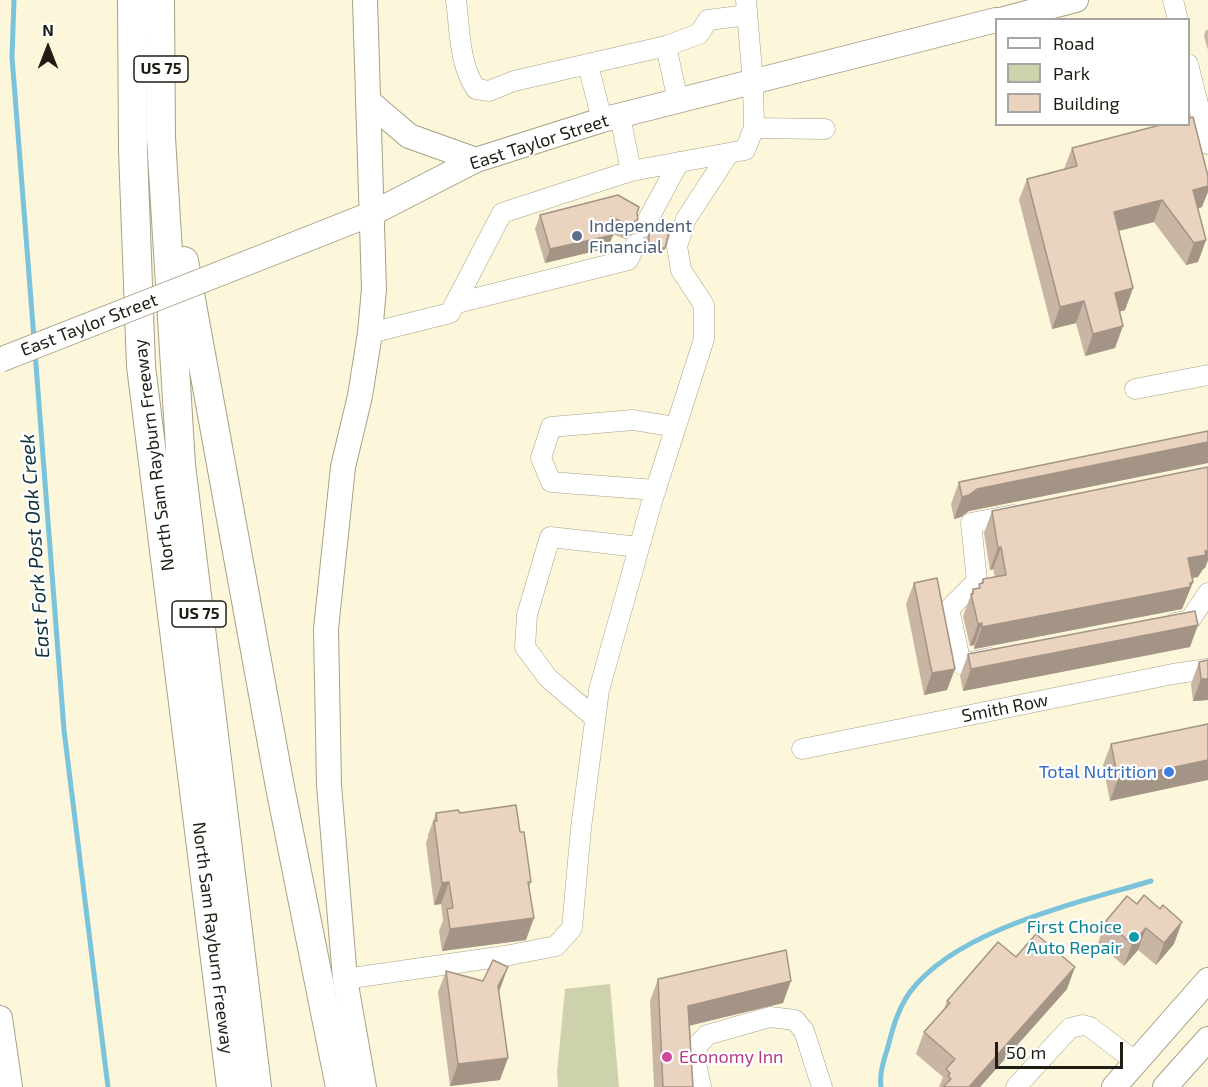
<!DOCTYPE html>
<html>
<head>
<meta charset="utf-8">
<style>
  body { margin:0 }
  #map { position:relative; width:1208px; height:1087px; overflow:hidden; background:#fcf6da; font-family:"Exo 2",sans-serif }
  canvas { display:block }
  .legend { position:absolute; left:995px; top:18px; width:195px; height:108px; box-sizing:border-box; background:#fff; border:2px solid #a6a5a1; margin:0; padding:8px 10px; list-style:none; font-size:18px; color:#201e14 }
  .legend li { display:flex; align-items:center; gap:12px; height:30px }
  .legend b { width:30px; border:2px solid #a6a5a1 }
  .north { position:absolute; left:18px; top:18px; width:60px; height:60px; -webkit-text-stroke:4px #fff; paint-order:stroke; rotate:0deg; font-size:16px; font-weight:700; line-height:24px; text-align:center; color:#201e14 }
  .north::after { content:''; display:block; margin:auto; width:21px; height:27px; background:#201e14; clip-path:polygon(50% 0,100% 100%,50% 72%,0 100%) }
  .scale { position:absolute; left:995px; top:1042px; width:128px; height:27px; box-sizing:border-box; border:3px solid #201e14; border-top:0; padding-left:8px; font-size:18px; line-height:21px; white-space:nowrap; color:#201e14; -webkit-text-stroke:4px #fff; paint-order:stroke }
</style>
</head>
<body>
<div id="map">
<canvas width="1208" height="1087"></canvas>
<ul class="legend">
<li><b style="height:8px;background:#fff"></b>Road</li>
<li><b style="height:16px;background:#ced2ac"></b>Park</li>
<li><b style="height:16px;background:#ead3bf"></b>Building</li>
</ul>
<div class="north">N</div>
<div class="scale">50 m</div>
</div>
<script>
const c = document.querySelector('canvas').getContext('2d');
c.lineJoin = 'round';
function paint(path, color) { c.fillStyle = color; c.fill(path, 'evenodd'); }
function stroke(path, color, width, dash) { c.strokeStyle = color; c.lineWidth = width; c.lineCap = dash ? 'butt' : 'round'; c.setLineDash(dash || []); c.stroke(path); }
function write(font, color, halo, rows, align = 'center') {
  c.font = font + ' "Exo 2",sans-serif'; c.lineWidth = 4.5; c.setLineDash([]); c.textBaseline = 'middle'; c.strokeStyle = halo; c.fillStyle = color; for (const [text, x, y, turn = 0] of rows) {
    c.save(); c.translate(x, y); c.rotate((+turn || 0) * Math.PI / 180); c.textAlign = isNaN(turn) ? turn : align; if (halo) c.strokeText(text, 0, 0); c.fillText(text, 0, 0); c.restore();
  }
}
paint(new Path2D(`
  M 610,984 L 619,1087 L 558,1087 L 557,1073 L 565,989 Z`), '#ced2ac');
stroke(new Path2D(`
  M 14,0 L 12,57 L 34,339
  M 35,352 L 64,730 L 108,1087
  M 881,1087 C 879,1072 885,1057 889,1043 C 893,1026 900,1006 910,992 C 957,929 1078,903 1151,881`), '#7bc3da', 5);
const minor = new Path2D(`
  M 456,0 C 460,30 459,64 476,89 L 489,91 L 514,81 L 666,46 L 699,34 L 708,20 L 747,15
  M 1173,0 L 1178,20
  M 666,46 L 678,101
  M 1188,64 L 1208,144
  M 588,65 L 602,120
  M 754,128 L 825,129
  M 631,171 L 745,150 L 754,128 L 753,83 L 746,0
  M 644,227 L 679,162
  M 457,303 L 628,260 L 636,244
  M 370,333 L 450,313 L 502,213 L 631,171 L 620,116
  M 1135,389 L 1208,375
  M 656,490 L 551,482 L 541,458 L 551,427 L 633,420 L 676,427
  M 1175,623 L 1190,620 L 1208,593
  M 990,658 L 961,664 L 949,609 L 977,581 L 971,523 L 1013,515
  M 595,718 L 548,678 L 525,647 L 527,615 L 550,537 L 639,547
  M 802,749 L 1173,674 L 1208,669
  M 345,979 L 505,956 L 556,946 L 572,928 L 581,828 L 599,690 L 653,498 L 704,339 L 704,305 L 681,270 L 677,246 L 686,219 L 729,153
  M 701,1087 L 696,1063 L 697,1046 L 707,1035 L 770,1017 L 795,1020 L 804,1031 L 822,1087
  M 1016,1087 L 1070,1028 L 1083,1025 L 1090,1027 L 1136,1062`);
const major = new Path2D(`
  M 1000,20 L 1076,0
  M 368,101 L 409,136 L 476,160
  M 285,248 L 371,214 L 476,160 L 602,120 L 996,20
  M 0,1018 L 10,1087
  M 364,1087 L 345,979 L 329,785 L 326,629 L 343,467 L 360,396 L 370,333 L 374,289 L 365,0
  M 1114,1087 L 1208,980
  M 1165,1087 L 1208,1039`);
const highway = new Path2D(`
  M 132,0 L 133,150 L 141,366 L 231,1087
  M 160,0 L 161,138 L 181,465 L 257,1087
  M 184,261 L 280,787 L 340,1087`);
stroke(minor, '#a7a187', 21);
stroke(major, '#a7a187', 26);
stroke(highway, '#a7a187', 30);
stroke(minor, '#fff', 20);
stroke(major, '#fff', 24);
stroke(highway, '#fff', 28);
const majorBridge = new Path2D(`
  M 0,360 L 285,248`);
stroke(majorBridge, '#a7a187', 26, []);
stroke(majorBridge, '#fff', 24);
paint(new Path2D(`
  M 1206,30 L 1208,30 L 1208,50 L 1204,36 Z
  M 1072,148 L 1202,207 L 1197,209 L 1206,240 L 1198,262 L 1186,265 L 1154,222 L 1118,231 L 1133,288 L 1125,310 L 1119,312 L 1115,348 L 1085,356 L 1076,323 L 1052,329 L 1019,200 L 1027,179 L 1064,169 Z
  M 637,213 L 638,219 L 633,233 L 625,239 L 613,234 L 608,248 L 545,263 L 535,229 L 540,215 Z
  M 649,233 L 665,248 L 663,253 L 657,254 L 647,249 L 646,238 Z
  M 1208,431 L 1208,463 L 969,511 L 961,517 L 954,519 L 951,504 L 959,482 Z
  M 992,511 L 1208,560 L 1205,568 L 1203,569 L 1198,577 L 1192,578 L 1193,582 L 1182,609 L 974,649 L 974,645 L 970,646 L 963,616 L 973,589 L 978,588 L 983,579 L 995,577 L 993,569 L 990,570 L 984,533 Z
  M 914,583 L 947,690 L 924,695 L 906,604 Z
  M 1190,647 L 963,691 L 960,676 L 968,654 Z
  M 1208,660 L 1208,700 L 1193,701 L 1191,684 L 1199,662 Z
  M 1208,724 L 1110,801 L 1103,765 L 1111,744 Z
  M 436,813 L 460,813 L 520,832 L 531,882 L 529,888 L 526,940 L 442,951 L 439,931 L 443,920 L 441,904 L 434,905 L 426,843 L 428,837 L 428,835 Z
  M 1127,896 L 1174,944 L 1156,965 L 1138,950 L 1124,966 L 1098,943 L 1106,921 Z
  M 1016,957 L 1067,989 L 980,1087 L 939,1087 L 943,1077 L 916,1054 L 924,1032 L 944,1009 L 947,1001 Z
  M 446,971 L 500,989 L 499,991 L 500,1080 L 450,1086 L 438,992 Z
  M 658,979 L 783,1003 L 690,1025 L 693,1087 L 654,1087 L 650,1001 Z`), '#c9b5a4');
paint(new Path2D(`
  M 1208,186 L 1208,192 L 1202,207 L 1185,212 L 1193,190 Z
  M 1162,200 L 1154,222 L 1106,234 L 1114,212 Z
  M 638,219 L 633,233 L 625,239 L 630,225 Z
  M 613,235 L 608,248 L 545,263 L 550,249 Z
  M 1206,240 L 1198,262 L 1186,265 L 1194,243 Z
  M 659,248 L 665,248 L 663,253 L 657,254 Z
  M 1133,288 L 1125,310 L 1107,315 L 1115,293 Z
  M 1084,301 L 1076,323 L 1052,329 L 1060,307 Z
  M 1123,326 L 1115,348 L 1085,356 L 1093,334 Z
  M 1208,442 L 1208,463 L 969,511 L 961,517 L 954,519 L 962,497 L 977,489 Z
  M 1001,547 L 993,569 L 990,570 L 998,548 Z
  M 1208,549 L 1208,560 L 1205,568 L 1203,569 L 1198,577 L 1180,580 L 1188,558 L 1205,551 Z
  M 1193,582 L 1182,609 L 974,649 L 982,627 Z
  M 982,623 L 974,645 L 970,646 L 978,624 Z
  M 1198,625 L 1190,647 L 963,691 L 971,669 Z
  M 955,669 L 947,690 L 924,695 L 932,673 Z
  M 1201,679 L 1208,679 L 1208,700 L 1193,701 Z
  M 1208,760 L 1208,780 L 1110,801 L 1118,779 Z
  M 449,882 L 441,904 L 434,905 L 442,883 Z
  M 534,918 L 526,940 L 442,951 L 450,929 Z
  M 1182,922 L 1174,944 L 1156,965 L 1164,943 Z
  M 1146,928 L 1138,950 L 1124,966 L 1132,944 Z
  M 508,967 L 500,989 L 490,1008 L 498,986 Z
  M 1075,967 L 1067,989 L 980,1087 L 969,1087 Z
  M 791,981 L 783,1003 L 680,1028 L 688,1006 Z
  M 508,1058 L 500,1080 L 450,1086 L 458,1064 Z`), '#a49486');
const building = new Path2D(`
  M 1193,117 L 1208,176 L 1208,186 L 1193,190 L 1206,240 L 1194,243 L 1162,200 L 1114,212 L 1133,288 L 1115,293 L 1123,326 L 1093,334 L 1084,301 L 1060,307 L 1027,179 L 1077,166 L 1072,148 L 1164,124 L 1188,124 L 1188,118 Z
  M 618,195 L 639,207 L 637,213 L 638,219 L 630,225 L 611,217 L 613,235 L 550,249 L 540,215 Z
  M 657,226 L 669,232 L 665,248 L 659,248 L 649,243 L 649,233 Z
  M 1208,431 L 1208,442 L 977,489 L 969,495 L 962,497 L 959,482 Z
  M 1208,467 L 1208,551 L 1205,551 L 1206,555 L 1188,558 L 1193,582 L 1190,583 L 1190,587 L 982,627 L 982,623 L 978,624 L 971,594 L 973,594 L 973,589 L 980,588 L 979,584 L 983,583 L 983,579 L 1006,575 L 1001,547 L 998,548 L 992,511 Z
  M 937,578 L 955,669 L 932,673 L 914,583 Z
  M 1195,611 L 1198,625 L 971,669 L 968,654 Z
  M 1208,660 L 1208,679 L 1201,679 L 1199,662 Z
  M 1208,724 L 1208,760 L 1118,779 L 1111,744 Z
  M 516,805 L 520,832 L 524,832 L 531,882 L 528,882 L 534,918 L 450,929 L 447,909 L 453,908 L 449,882 L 442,883 L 434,821 L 437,821 L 436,813 L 458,810 L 460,813 Z
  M 1144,895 L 1160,909 L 1163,905 L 1182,922 L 1164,943 L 1146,928 L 1132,944 L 1106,921 L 1127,896 L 1137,904 Z
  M 1036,934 L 1075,967 L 969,1087 L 943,1087 L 951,1079 L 948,1076 L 950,1073 L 946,1069 L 955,1059 L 924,1032 L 950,1003 L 947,1001 L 998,942 L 1016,957 Z
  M 786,950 L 791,981 L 688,1006 L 693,1087 L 663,1087 L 658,979 Z
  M 493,960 L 508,967 L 498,986 L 508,1058 L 458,1064 L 446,971 L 483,981 Z`);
paint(building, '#ead3bf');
stroke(building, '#a49486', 1.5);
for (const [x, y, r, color] of [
  [577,236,6,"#5c6f8a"],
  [1169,772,6,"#3f7fe0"],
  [1134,937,6,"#0f9aa8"],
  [667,1057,6,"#d1479c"]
]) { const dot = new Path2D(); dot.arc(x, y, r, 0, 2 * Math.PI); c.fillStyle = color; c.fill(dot); stroke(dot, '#fff', 2); }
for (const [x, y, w] of [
  [161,69,54],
  [199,614,54]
]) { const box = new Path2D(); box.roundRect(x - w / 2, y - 13, w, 26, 4.5); c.fillStyle = '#fff'; c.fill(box); stroke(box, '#201e14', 1.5); }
write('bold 16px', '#201e14', null, [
  ["US 75",161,69],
  ["US 75",199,614]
]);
write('18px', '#201e14', '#fff', [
  ["East Taylor Street",539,142,-18],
  ["East Taylor Street",89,325,-21],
  ["North Sam Rayburn Freeway",154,455,-97],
  ["Smith Row",1005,708,-11],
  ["North Sam Rayburn Freeway",213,938,83]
]);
write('18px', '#4e5e75', '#fff', [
  ["Independent",589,226],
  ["Financial",589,247]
], 'left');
write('18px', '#366cbe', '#fff', [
  ["Total Nutrition",1157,772]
], 'right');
write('18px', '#0d838f', '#fff', [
  ["First Choice",1122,927],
  ["Auto Repair",1122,948]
], 'right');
write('18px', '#b23c85', '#fff', [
  ["Economy Inn",679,1057]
], 'left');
write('italic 20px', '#10323d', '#fff', [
  ["East Fork Post Oak Creek",35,546,-94]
]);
</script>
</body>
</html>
